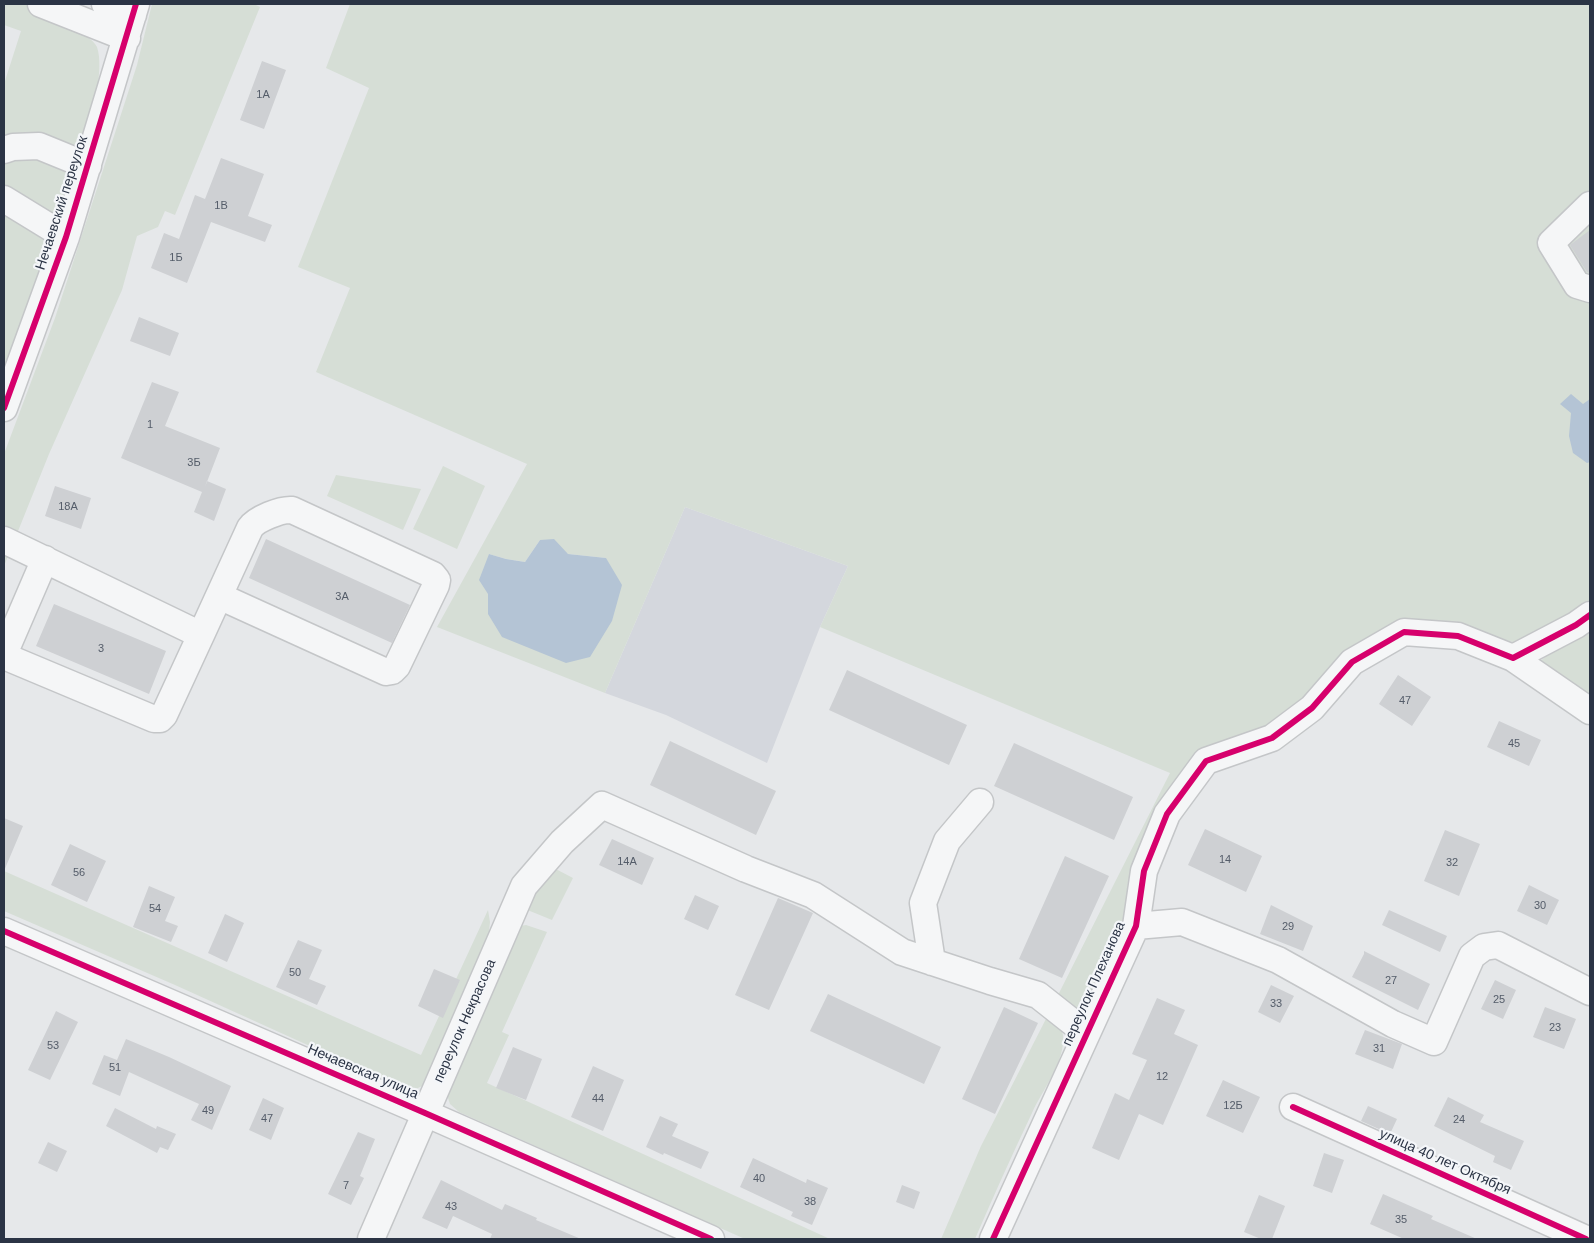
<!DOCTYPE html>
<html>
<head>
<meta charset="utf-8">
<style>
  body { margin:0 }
  #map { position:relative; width:1594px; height:1243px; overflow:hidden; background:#e6e8ea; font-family:Helvetica,sans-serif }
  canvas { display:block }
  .frame { position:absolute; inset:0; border:5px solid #2b3445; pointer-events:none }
</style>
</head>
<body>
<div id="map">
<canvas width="1594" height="1243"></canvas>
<div class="frame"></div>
</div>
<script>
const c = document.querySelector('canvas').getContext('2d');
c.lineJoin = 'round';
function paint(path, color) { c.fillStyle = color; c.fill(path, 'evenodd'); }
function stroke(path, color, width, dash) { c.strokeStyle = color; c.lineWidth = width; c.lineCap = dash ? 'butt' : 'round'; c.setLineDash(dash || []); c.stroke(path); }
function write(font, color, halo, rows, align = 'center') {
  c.font = font + ' Helvetica,sans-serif'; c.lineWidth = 4.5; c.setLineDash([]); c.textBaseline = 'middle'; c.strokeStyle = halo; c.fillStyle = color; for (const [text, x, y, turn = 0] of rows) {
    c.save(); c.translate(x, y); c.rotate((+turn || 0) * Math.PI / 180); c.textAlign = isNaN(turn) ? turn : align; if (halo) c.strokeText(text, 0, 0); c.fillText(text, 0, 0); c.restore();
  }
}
paint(new Path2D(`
  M 685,507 L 848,566 L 820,627 L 767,763 L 666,715 L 605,693 Z`), '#d4d7dd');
paint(new Path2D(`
  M 4,4 C 10,4 17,3 23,4 C 39,8 91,33 97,47 C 101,59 99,74 98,86 L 64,207 L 4,376 L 4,84 L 21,31 L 4,25 Z
  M 152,4 L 254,4 L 260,7 L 175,215 L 165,211 L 158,227 L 137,236 L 122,290 L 49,454 L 4,566 L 4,454 L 55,318 L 137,65 Z
  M 350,4 L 1590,4 L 1590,607 L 1520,644 L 1436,622 L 1314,700 L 1243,741 L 1153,823 L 1128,882 L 1125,918 L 1098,984 L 1081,1014 L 1056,999 L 1170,773 L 820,627 L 848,566 L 685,507 L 605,693 L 437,627 L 527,464 L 316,372 L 350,288 L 298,267 L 369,88 L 326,68 ZM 540,540 L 568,554 L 606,558 L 488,614 L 489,554 L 506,559 L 525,562 Z
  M 443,466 L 485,486 L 457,549 L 413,529 Z
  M 336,475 L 421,489 L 403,530 L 327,496 Z
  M 1590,619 L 1590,707 L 1538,663 Z
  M 550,866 L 573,878 L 552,920 L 525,909 Z
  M 4,871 L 421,1055 L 488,910 L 490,922 L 487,949 L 424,1085 L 412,1091 L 407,1090 L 175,985 L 4,911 Z
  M 526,925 L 547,932 L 502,1032 L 509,1035 L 487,1083 L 830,1239 L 745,1239 L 459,1112 L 450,1104 L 447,1095 L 520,926 Z
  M 1049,1013 C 1054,1020 1062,1027 1063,1035 C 1066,1060 1042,1091 1032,1113 C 1012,1155 993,1197 975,1239 L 941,1239 L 981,1146 Z`), '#d6ded6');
paint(new Path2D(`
  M 1571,394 L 1583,404 L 1590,399 L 1590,462 L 1587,463 L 1573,453 L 1569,436 L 1571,413 L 1560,404 Z
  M 554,539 L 568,554 L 606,558 L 622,585 L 612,621 L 590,657 L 566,663 L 502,637 L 488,614 L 488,594 L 479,580 L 489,554 L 506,559 L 525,562 L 540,540 Z`), '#b4c4d5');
paint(new Path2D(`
  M 262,61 L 286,70 L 264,129 L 240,120 Z
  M 221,158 L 264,174 L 248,216 L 272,225 L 265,242 L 211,222 L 187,283 L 151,268 L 164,233 L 179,239 L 195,195 L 205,199 Z
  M 1590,230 L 1590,273 L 1587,272 L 1570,245 Z
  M 139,317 L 179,333 L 170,356 L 130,341 Z
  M 152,382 L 179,392 L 165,426 L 220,448 L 205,487 L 207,481 L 226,489 L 214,521 L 194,512 L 202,492 L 121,458 Z
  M 55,486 L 91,498 L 81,529 L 45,516 Z
  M 266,539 L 410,605 L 392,643 L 249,578 Z
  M 54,604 L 166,651 L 149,694 L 36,646 Z
  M 847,670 L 967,725 L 949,765 L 829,710 Z
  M 1398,675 L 1431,697 L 1412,726 L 1379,704 Z
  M 1499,721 L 1541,740 L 1529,766 L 1487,747 Z
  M 670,741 L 776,791 L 756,835 L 650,785 Z
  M 1014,743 L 1133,797 L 1114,840 L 994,786 Z
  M 4,818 L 23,826 L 4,871 Z
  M 1205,829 L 1262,856 L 1246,892 L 1188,865 Z
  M 1445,830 L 1480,844 L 1459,896 L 1424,881 Z
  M 612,839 L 654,858 L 642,885 L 599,865 Z
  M 70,844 L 106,861 L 87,902 L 51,885 Z
  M 1065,856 L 1109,876 L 1062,978 L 1019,959 Z
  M 1529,885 L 1559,900 L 1547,925 L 1517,911 Z
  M 149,886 L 175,897 L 165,921 L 178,926 L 171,942 L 133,927 Z
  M 695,895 L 719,906 L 708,930 L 684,919 Z
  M 778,898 L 813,913 L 769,1010 L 735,995 Z
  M 1271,905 L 1313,926 L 1303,951 L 1260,934 Z
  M 1389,910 L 1447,936 L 1440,952 L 1382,925 Z
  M 225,914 L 244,923 L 227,962 L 208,953 Z
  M 298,940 L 322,950 L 309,979 L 326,986 L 317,1005 L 276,987 Z
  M 1364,951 L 1430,984 L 1418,1010 L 1352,977 L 1364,954 Z
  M 434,969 L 460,980 L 443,1018 L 418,1006 Z
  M 1495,980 L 1516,990 L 1503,1019 L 1481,1009 Z
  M 1271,985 L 1294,996 L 1280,1023 L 1258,1012 Z
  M 828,994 L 941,1047 L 924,1084 L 810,1031 Z
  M 1157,998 L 1185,1010 L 1174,1034 L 1198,1045 L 1163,1125 L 1139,1114 L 1119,1160 L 1092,1148 L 1115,1093 L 1129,1100 L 1147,1060 L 1132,1054 Z
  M 1004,1007 L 1038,1023 L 995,1114 L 962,1099 Z
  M 1545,1007 L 1576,1019 L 1564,1049 L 1533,1037 Z
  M 56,1011 L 78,1022 L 50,1080 L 28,1070 Z
  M 1365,1030 L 1402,1044 L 1393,1069 L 1355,1054 Z
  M 126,1039 L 169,1057 L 231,1086 L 212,1130 L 191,1120 L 199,1104 L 129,1072 L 120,1096 L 92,1084 L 104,1055 L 117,1060 Z
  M 513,1047 L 542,1059 L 526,1100 L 496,1088 Z
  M 593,1066 L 624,1080 L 603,1131 L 571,1117 Z
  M 1223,1080 L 1260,1097 L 1243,1133 L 1206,1116 Z
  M 1448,1097 L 1484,1115 L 1480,1122 L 1524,1141 L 1511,1170 L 1493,1162 L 1495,1156 L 1434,1126 Z
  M 263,1098 L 284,1108 L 271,1140 L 249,1130 Z
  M 1368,1106 L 1397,1119 L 1390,1134 L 1361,1121 Z
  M 115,1108 L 156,1129 L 157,1126 L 176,1134 L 168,1150 L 160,1147 L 157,1153 L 106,1126 Z
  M 660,1116 L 678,1124 L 672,1136 L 709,1152 L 701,1169 L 664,1153 L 663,1155 L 646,1147 Z
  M 358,1132 L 375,1139 L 360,1176 L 364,1178 L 351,1205 L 328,1194 Z
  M 48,1142 L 67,1151 L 57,1172 L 38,1163 Z
  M 1324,1153 L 1344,1160 L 1332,1193 L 1313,1186 Z
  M 753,1158 L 806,1183 L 807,1179 L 828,1188 L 812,1225 L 791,1216 L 793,1212 L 740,1187 Z
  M 441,1180 L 502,1210 L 505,1204 L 537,1218 L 536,1220 L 581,1239 L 490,1239 L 492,1234 L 453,1216 L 447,1229 L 422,1218 Z
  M 902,1185 L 920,1192 L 914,1209 L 896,1202 Z
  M 1383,1194 L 1433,1216 L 1431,1219 L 1477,1239 L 1404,1239 L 1370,1224 Z
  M 1259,1195 L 1285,1206 L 1272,1239 L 1261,1239 L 1244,1232 Z`), '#ced0d3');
const minor = new Path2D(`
  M 41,4 L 127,38
  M 105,4 L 133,15
  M 4,150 L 13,147 L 39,146 L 88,166
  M 4,199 L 66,237
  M 1590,205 L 1551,243 L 1577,285 L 1590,289
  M 4,408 L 66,237 L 136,4
  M 4,540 L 201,635 L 250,528 C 256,519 281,509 292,510 L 433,575 L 437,580 L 436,585 L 397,666 L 392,671 L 386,672 L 219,596
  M 45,559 L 7,647 L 7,654 L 11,659 L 154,719 L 160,719 L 164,715 L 201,635
  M 1513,658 L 1590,711
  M 1136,926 L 1182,922 L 1278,960 L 1393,1024 L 1434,1042 L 1472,956 L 1484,947 L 1498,945 L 1590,992
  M 4,931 L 425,1113 L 711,1239
  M 932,962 L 923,903 L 947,841 L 980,802
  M 1293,1107 L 1586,1239
  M 371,1239 L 524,886 L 562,842 L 602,805 L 746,869 L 813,895 L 902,952 L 990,981 L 1038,995 L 1086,1033
  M 993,1239 L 1136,926 L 1144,871 L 1167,814 L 1206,761 L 1272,738 L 1312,708 L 1352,662 L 1404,632 L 1458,636 L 1513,658 L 1576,625 L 1590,615`);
stroke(minor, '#c4c6c8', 29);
stroke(minor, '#f5f6f7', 26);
stroke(new Path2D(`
  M 4,408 L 66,237 L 136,4
  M 4,931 L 425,1113 L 711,1239
  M 1293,1107 L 1586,1239
  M 993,1239 L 1136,926 L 1144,871 L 1167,814 L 1206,761 L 1272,738 L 1312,708 L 1352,662 L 1404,632 L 1458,636 L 1513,658 L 1576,625 L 1590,615`), '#d6006c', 6);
write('11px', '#545c69', null, [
  ["1А",263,95],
  ["1В",221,206],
  ["1Б",176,258],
  ["1",150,425],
  ["3Б",194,463],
  ["18А",68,507],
  ["3А",342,597],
  ["3",101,649],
  ["47",1405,701],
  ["45",1514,744],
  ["14",1225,860],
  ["14А",627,862],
  ["32",1452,863],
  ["56",79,873],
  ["30",1540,906],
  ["54",155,909],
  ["29",1288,927],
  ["50",295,973],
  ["27",1391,981],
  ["25",1499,1000],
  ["33",1276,1004],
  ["23",1555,1028],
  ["53",53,1046],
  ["31",1379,1049],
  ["51",115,1068],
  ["12",1162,1077],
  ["44",598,1099],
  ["12Б",1233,1106],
  ["49",208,1111],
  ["47",267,1119],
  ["24",1459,1120],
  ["40",759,1179],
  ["7",346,1186],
  ["38",810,1202],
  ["43",451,1207],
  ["35",1401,1220]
]);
write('14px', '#2b3445', '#f4f6f9', [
  ["Нечаевский переулок",62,203,-72],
  ["переулок Плеханова",1094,984,-66],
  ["переулок Некрасова",465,1021,-66],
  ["Нечаевская улица",363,1072,23],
  ["улица 40 лет Октября",1445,1162,24]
]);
</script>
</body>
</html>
